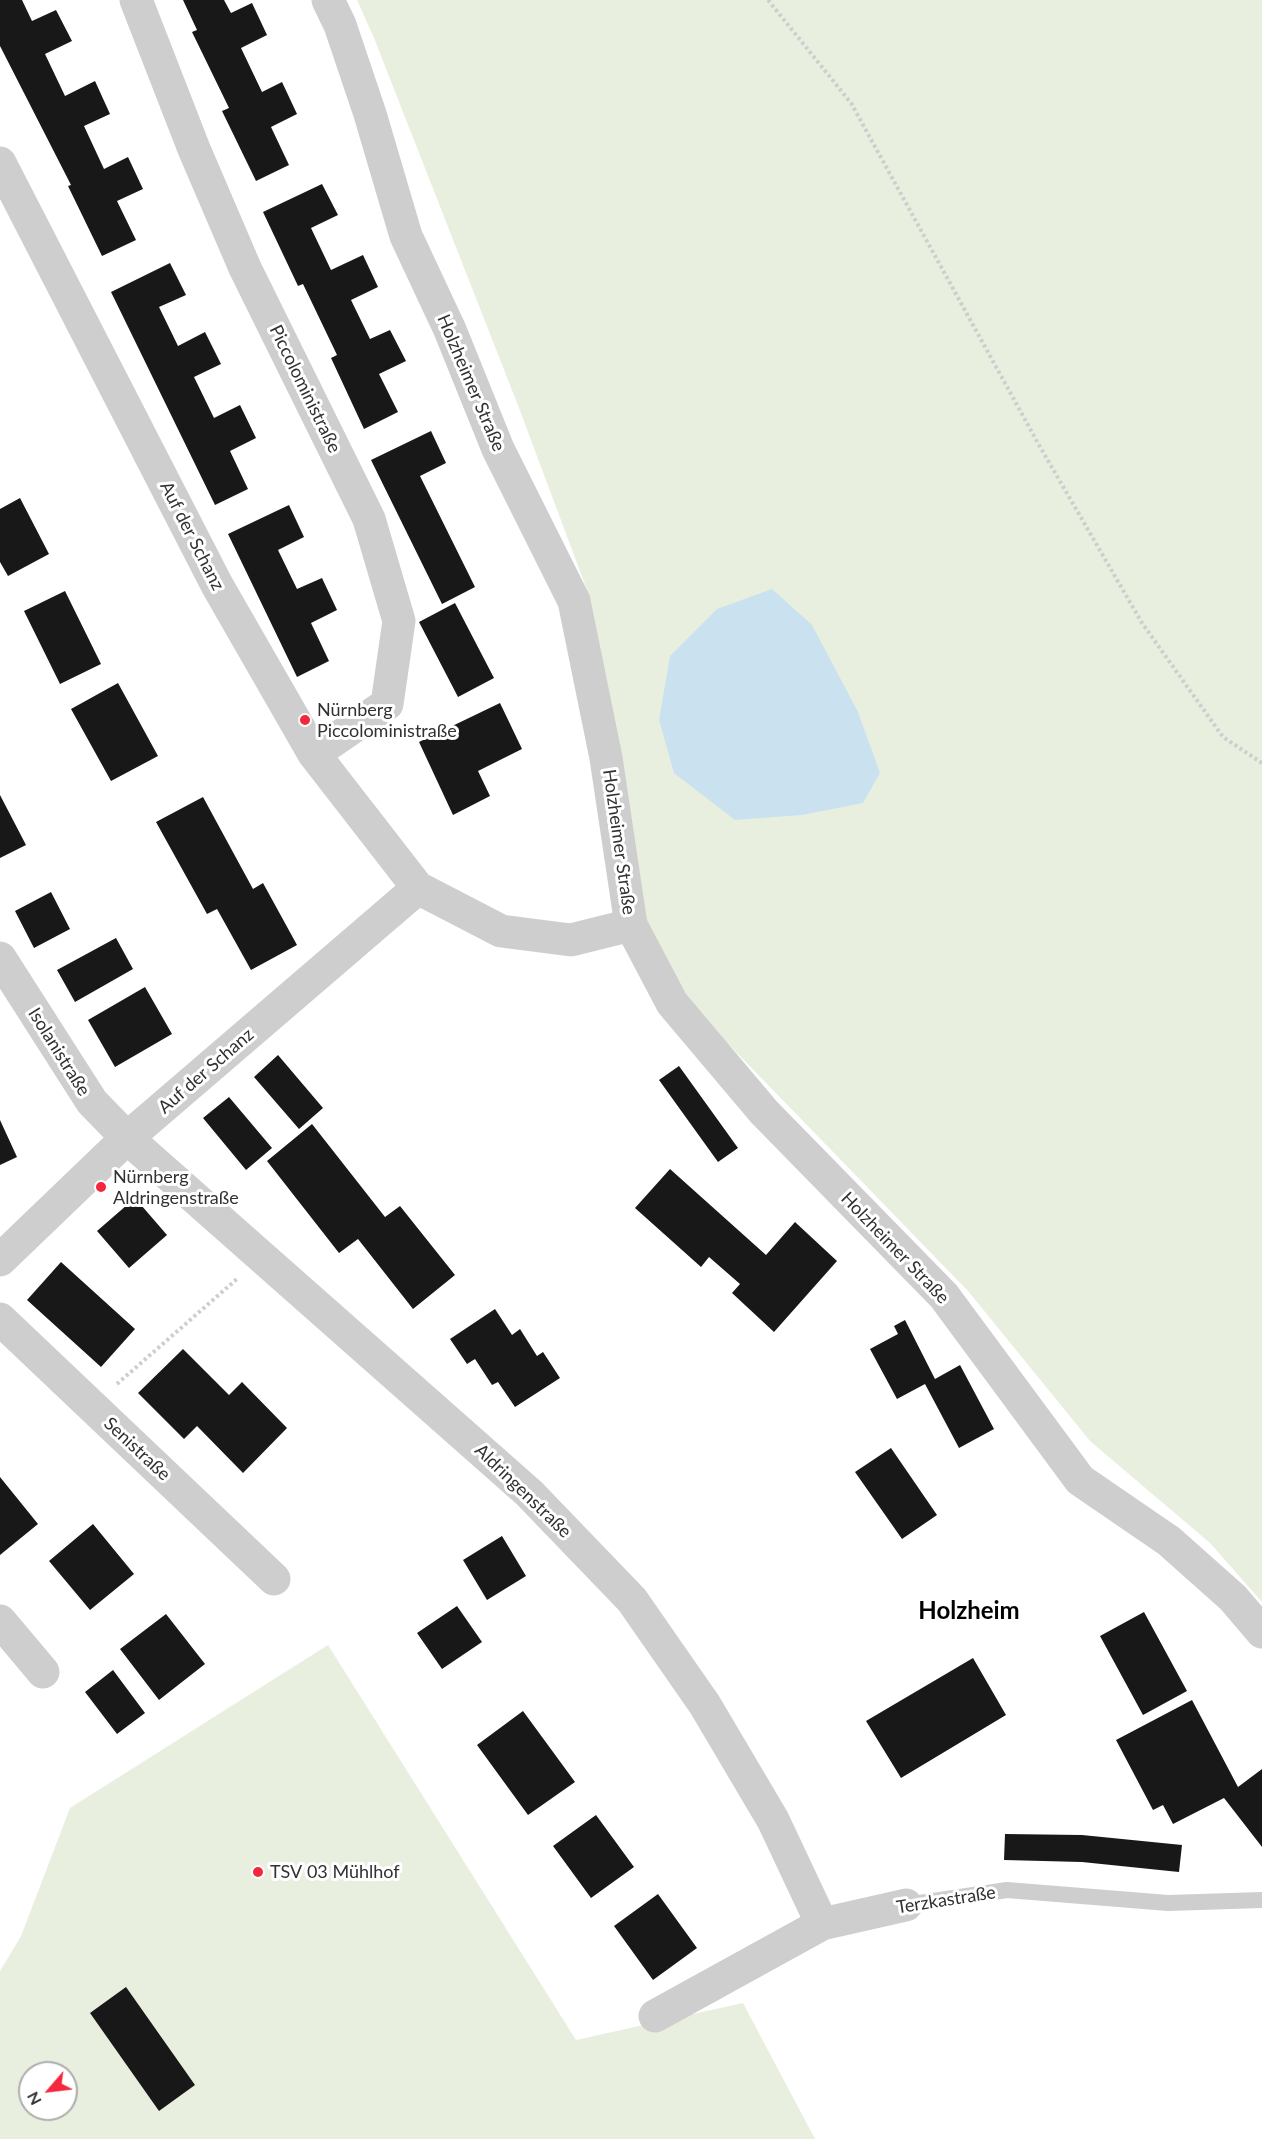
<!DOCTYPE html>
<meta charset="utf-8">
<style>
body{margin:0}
#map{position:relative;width:1262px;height:2139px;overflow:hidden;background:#fff;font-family:Lato,sans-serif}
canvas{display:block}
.north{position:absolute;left:18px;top:2061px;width:60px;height:60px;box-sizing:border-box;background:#fff;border:2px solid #adadad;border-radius:50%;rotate:242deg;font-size:16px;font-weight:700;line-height:24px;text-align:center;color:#313131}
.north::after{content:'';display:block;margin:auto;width:21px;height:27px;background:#f5273c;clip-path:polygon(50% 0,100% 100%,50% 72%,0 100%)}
</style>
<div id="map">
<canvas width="1262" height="2139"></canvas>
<div class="north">N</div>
</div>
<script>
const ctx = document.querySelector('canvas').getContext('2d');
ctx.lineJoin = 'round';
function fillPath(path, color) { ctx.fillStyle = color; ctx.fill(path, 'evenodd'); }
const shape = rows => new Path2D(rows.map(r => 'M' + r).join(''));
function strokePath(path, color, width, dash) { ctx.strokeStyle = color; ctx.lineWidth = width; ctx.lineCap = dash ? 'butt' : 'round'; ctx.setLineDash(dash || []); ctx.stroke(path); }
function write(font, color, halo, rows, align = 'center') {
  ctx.font = font + ' Lato,sans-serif'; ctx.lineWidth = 6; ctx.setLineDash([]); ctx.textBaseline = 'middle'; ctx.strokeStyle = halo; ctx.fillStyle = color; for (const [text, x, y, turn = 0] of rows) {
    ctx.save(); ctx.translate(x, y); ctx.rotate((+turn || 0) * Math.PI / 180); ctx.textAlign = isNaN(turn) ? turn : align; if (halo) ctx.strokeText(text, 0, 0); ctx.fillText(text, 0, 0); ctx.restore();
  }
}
fillPath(shape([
 [357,0,1262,0,1262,1602,1210,1543,1090,1441,968,1291,639,952,587,590,519,408,374,38],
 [328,1645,576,2040,743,2003,815,2139,0,2139,0,1971,21,1936,70,1808],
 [30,2073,66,2073,66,2109,30,2109]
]), '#e8efdf');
fillPath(shape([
 [772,589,812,625,858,712,880,773,863,803,802,815,735,820,674,773,659,720,670,656,717,609]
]), '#cae2f0');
fillPath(shape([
 [0,0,22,0,32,21,56,10,72,41,45,54,65,96,95,81,110,114,84,126,104,169,128,157,143,189,117,201,136,240,102,256,68,186,71,185,0,46],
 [183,0,224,0,231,13,252,3,267,35,241,48,262,92,282,82,297,114,271,127,289,165,256,181,222,111,229,108,192,32,197,30],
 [322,184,338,215,311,228,331,270,363,255,378,287,351,300,370,339,390,330,406,361,379,374,398,412,364,429,331,358,337,355,303,284,298,286,263,212],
 [170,263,186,295,159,307,178,346,205,332,221,364,194,377,214,418,240,405,256,438,230,451,248,489,215,505,111,292],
 [431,431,446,463,420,476,475,587,442,604,371,460],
 [20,498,49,554,8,576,0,562,0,509],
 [289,505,304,537,278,550,297,589,322,578,337,610,311,623,329,661,297,677,228,534],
 [65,591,101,664,60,684,24,611],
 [455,603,494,678,458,697,419,622],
 [118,683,158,756,111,781,71,709],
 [500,703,522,749,478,771,490,796,453,815,419,742],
 [0,795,26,845,0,858],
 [203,797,253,889,263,883,297,945,251,970,217,909,207,914,156,822],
 [51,892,70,929,34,948,15,911],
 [116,938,133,969,75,1002,57,970],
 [145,987,172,1034,115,1067,88,1020],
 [278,1055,323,1108,299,1129,254,1077],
 [679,1066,738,1148,718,1162,659,1080],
 [229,1097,272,1148,246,1170,203,1118],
 [0,1120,17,1157,0,1165],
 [312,1124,385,1217,400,1206,455,1275,413,1309,358,1239,339,1253,267,1161],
 [670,1169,766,1255,795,1222,837,1261,774,1332,732,1293,740,1284,709,1257,701,1267,635,1208],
 [135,1198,167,1235,129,1268,97,1231],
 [61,1262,135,1329,101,1367,27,1300],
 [495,1309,512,1335,520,1329,537,1356,543,1352,560,1378,515,1407,498,1382,492,1385,475,1359,467,1364,450,1339],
 [905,1320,935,1379,960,1365,994,1429,959,1448,925,1384,897,1399,870,1349,898,1334,894,1326],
 [183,1349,229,1395,242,1382,287,1428,243,1473,197,1426,184,1439,138,1393],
 [891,1448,937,1515,902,1539,855,1472],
 [0,1477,38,1524,0,1555],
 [93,1524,134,1574,90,1610,49,1561],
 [502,1536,526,1576,487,1600,463,1560],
 [457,1606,482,1642,442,1669,417,1633],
 [1144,1612,1187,1691,1143,1715,1100,1636],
 [166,1614,205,1664,159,1700,120,1649],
 [973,1658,1006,1715,901,1778,866,1721],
 [113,1670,145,1713,117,1734,85,1692],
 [1192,1700,1238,1787,1262,1769,1262,1847,1224,1798,1173,1824,1163,1805,1153,1810,1116,1740],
 [523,1711,575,1782,528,1815,477,1745],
 [596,1815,634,1867,591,1898,553,1846],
 [1005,1834,1082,1835,1182,1845,1179,1872,1082,1862,1004,1860],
 [658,1894,697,1948,653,1980,614,1926],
 [126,1987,195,2085,159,2111,90,2013]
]), '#181818');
strokePath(shape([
 [768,0,851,103,1039,445,1142,623,1223,737,1262,763],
 [117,1384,238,1278]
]), '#cecece', 4, [3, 3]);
strokePath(shape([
 [906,1905,1007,1890,1168,1903,1262,1900]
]), '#cecece', 16);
strokePath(shape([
 [136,0,194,149,245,268,369,519,399,621,387,704,314,754],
 [328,0,340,25,370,114,406,236,450,330,498,449,574,601,606,758,631,925,672,1003,764,1112,944,1296,1080,1480,1169,1541,1233,1598,1262,1632],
 [0,163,217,585,314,754,418,888,501,931,571,940,631,925],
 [0,958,92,1102,127,1138,529,1493,632,1600,705,1705,773,1820,822,1924],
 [0,1260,127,1138,418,888],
 [0,1319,274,1579],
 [0,1621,43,1672],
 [655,2016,822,1924,906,1905]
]), '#cecece', 33);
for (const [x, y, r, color] of [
 [305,720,6,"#f5273c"],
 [101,1187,6,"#f5273c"],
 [258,1872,6,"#f5273c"]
]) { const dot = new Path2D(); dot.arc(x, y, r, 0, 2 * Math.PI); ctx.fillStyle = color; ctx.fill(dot); strokePath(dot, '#fff', 2); }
write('18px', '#313131', '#fff', [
 ["Holzheimer Straße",471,383,67],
 ["Piccoloministraße",305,389,64],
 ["Auf der Schanz",192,536,63],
 ["Holzheimer Straße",619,842,82],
 ["Isolanistraße",59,1052,58],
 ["Auf der Schanz",206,1071,-41],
 ["Holzheimer Straße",895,1248,46],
 ["Senistraße",137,1449,43],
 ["Aldringenstraße",523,1491,44],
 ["Terzkastraße",946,1900,-9]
]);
write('18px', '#313131', '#fff', [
 ["Nürnberg",317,710],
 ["Piccoloministraße",317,731],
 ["Nürnberg",113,1177],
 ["Aldringenstraße",113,1198],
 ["TSV 03 Mühlhof",270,1872]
], 'left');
write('bold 24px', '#000', '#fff', [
 ["Holzheim",969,1611]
]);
</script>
